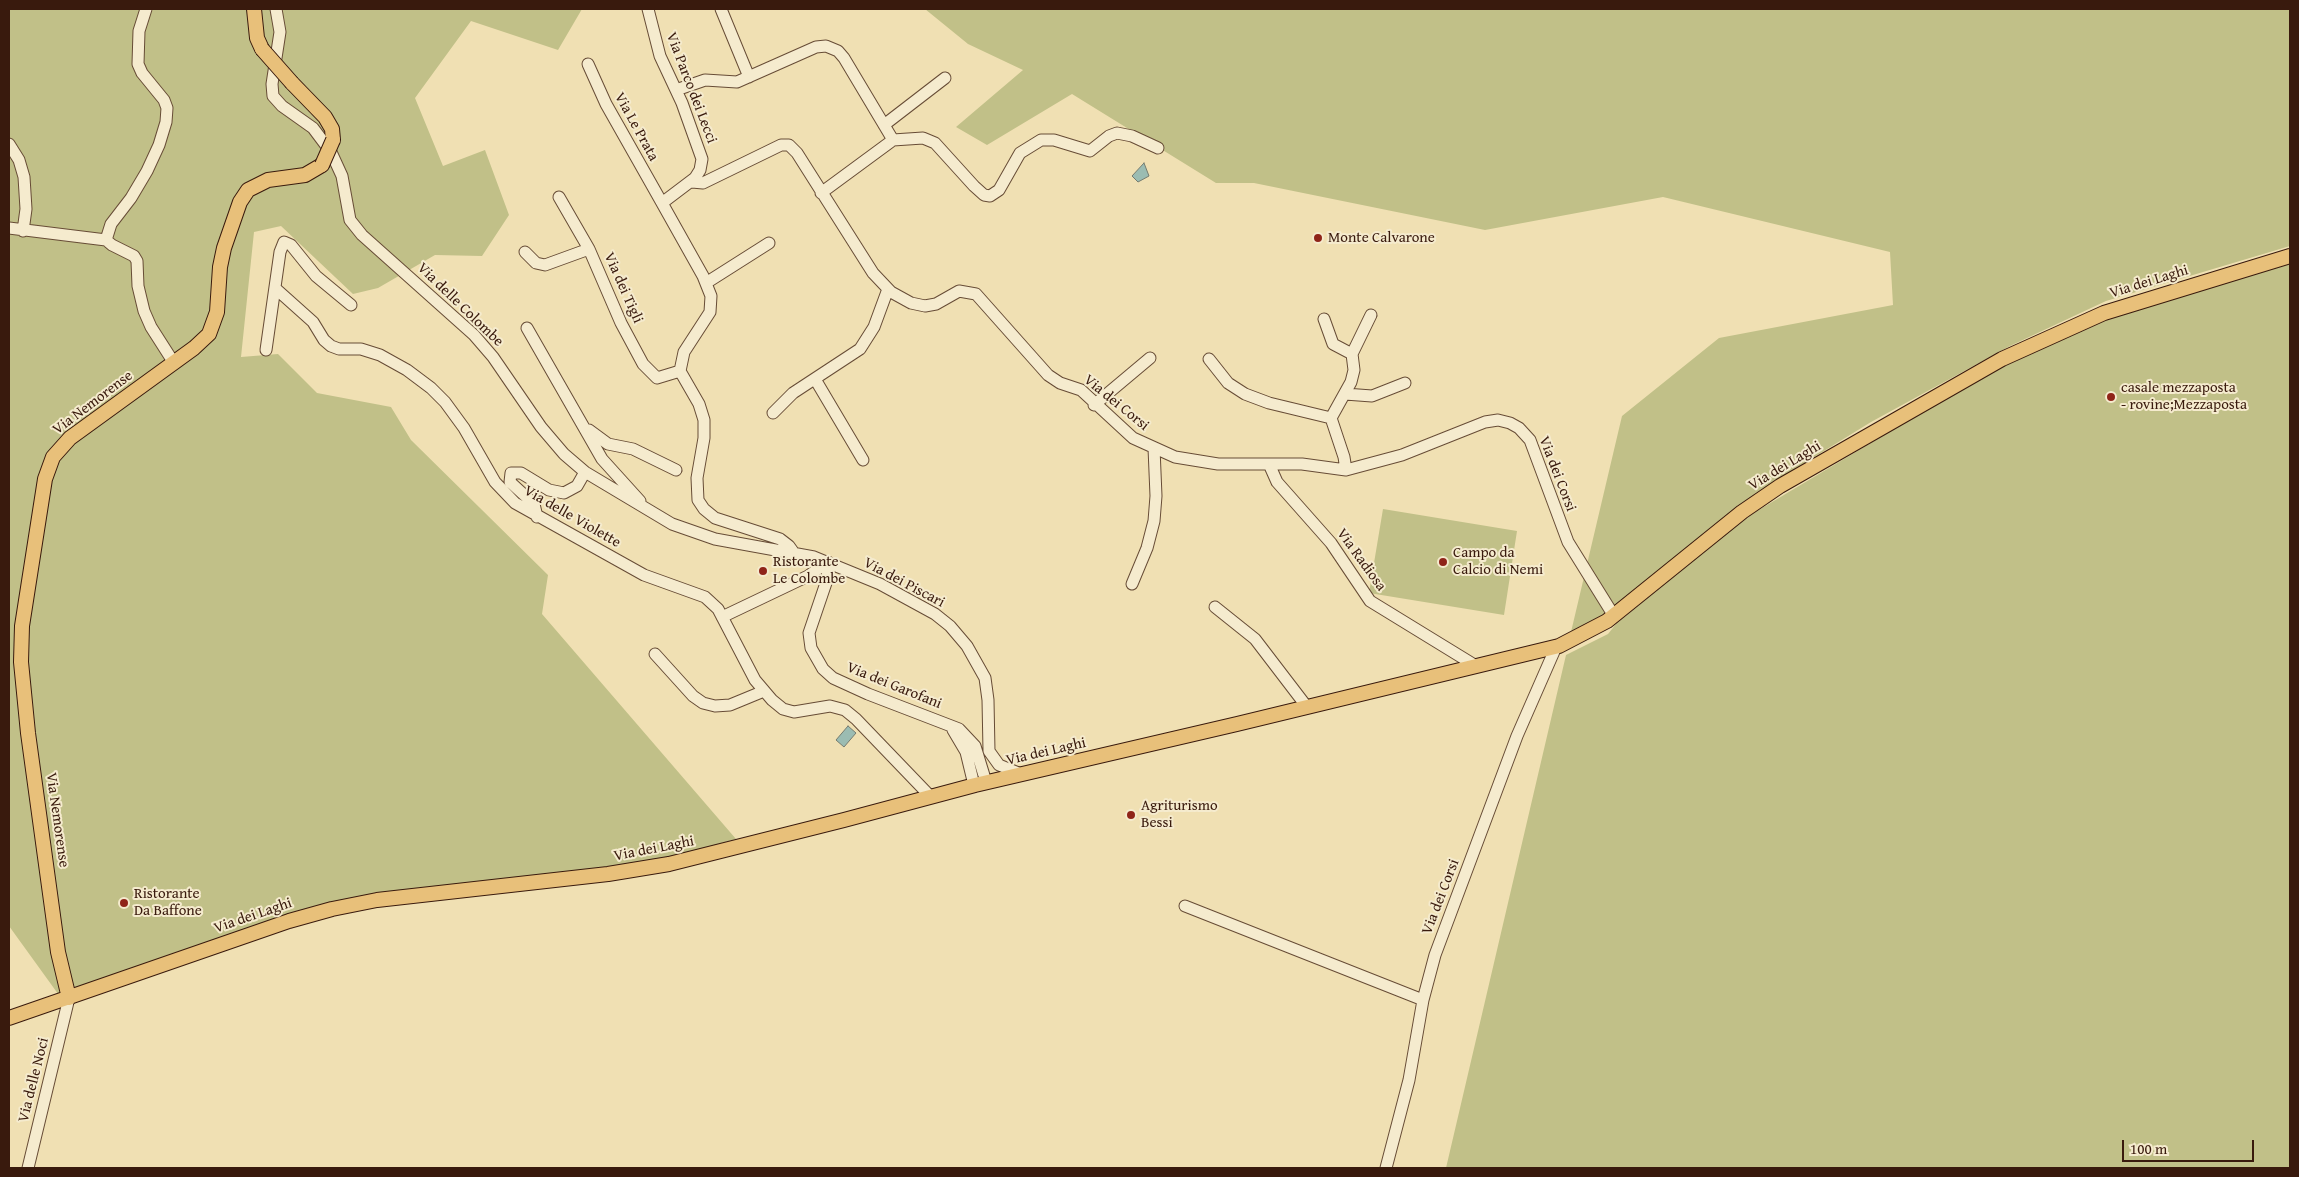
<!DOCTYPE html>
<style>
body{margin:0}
#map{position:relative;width:2299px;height:1177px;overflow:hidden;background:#f0e0b3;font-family:"Gentium Book Plus",serif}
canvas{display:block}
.frame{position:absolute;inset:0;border:10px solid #391a0d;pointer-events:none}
.scale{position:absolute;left:2122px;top:1140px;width:132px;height:22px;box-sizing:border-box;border:2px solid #391a0d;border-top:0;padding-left:6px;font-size:15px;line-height:18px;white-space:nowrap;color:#391a0d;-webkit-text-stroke:4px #f5ebce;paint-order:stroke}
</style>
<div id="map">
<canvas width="2299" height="1177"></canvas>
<div class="frame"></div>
<div class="scale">100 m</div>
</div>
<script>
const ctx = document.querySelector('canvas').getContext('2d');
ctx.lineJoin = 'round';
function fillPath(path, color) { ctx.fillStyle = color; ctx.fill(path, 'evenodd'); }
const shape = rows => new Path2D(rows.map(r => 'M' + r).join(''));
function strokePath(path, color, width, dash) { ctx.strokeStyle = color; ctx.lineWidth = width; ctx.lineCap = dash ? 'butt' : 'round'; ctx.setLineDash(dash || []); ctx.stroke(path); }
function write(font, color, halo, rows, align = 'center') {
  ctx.font = font + ' "Gentium Book Plus",serif'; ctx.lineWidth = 4; ctx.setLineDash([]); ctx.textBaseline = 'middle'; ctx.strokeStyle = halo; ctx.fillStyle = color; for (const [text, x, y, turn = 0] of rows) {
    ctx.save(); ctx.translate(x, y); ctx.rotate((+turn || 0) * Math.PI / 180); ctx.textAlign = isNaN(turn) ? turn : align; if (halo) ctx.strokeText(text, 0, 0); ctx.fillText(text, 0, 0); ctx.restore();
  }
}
fillPath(shape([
 [9,9,582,9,558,50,471,21,415,98,443,166,485,150,509,215,482,256,435,255,378,288,353,294,281,226,254,232,241,357,278,354,317,393,391,407,411,440,548,575,542,614,736,839,658,861,399,892,61,998,9,926],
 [925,9,2290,9,2290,246,2106,301,2010,346,1871,422,1759,491,1711,527,1632,597,1607,614,1571,632,1622,416,1719,338,1893,305,1890,252,1663,197,1485,230,1254,183,1216,183,1072,94,987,145,956,127,1023,70,968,44],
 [2290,261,2290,1168,1446,1168,1566,655,1608,634,1616,624,1726,533,1757,511,1988,373,2106,318],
 [1383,509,1517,531,1504,615,1369,593]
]), '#c1c088');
const water = shape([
 [1144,163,1149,176,1138,182,1132,176,1144,163],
 [848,726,856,733,844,747,836,740,848,726]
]);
fillPath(water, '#9bbcb2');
strokePath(water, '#747b70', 1);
const minor = shape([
 [146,9,139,31,138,64,142,73,164,100,167,108,166,122,159,145,147,171,131,198,111,224,106,240,112,245,134,256,137,261,138,286,144,311,151,327,174,363],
 [276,9,280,32,272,84,273,96,282,106,313,128,331,152,342,176,350,220,362,235,474,335,493,357,541,427,564,454,585,472,672,524,715,539,814,557,880,584,935,614,950,626,967,646,985,678,988,700,989,751,999,765,1021,774],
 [648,9,660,56,682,103,702,159,700,170,695,178,662,203,703,276,711,296,710,312,684,352,680,371,699,404,704,420,704,438,697,478,698,500,704,509,715,518,780,539,789,546,794,553],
 [721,9,749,77],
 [588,64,606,104,662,203],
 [676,90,705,80,737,82,816,47,826,46,838,51,844,58,893,140],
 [884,125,945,78],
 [9,144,19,160,24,177,26,209,23,231],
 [692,182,703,183,781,145,789,145,797,153,873,273,891,292,911,303,925,306,936,304,959,291,976,294,1048,375,1060,383,1081,390,1133,438,1175,457,1218,464,1302,464,1346,470,1402,455,1485,422,1498,420,1510,423,1519,428,1530,440,1568,542,1614,616],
 [821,193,893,140,923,138,935,143,974,186,984,195,990,196,999,190,1020,153,1041,140,1054,140,1090,151,1109,136,1117,133,1132,136,1158,148],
 [559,197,589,249],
 [9,228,106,240],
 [525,252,536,263,545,265,589,249,621,323,643,364,657,378,680,371],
 [706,283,769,243],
 [275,288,313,322,324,340,331,346,339,349,361,349,380,355,407,370,431,388,445,402,464,428,495,482,515,503,644,575,705,597,718,609,755,680,772,700,783,709,794,712,830,706,845,710,856,719,930,796],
 [1324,319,1333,344,1352,354],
 [527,328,602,459,640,501],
 [266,350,280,252,284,242,291,245,316,276,351,305],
 [1209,359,1228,383,1245,394,1269,403,1331,418],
 [815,379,863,460],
 [1345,394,1372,396,1405,383],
 [1094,405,1150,358],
 [773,413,793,393,860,349,874,327,888,289],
 [1331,418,1351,382,1354,370,1352,354,1371,315],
 [1331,418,1344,457,1346,470],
 [589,430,608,444,633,449,676,470],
 [1269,464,1277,482,1331,543,1370,601,1476,666],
 [537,517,534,504,510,482,511,473,521,473,549,490,564,493,577,486,585,472],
 [828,562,827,580,809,633,811,648,823,669,833,678,868,694,959,729,975,746,986,782],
 [1132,584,1147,548,1154,521,1156,496,1154,448],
 [1215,607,1255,639,1307,707],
 [722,617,808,576,828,562],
 [655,654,693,696,703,703,715,706,730,705,764,691],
 [953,730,966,752,974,785],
 [1185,906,1423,1000],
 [28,1168,69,998],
 [1386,1168,1409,1080,1423,1000,1435,955,1517,736,1556,647]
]);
const major = shape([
 [254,9,257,38,262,49],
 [292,83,325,117,332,129,333,140],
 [69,998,58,952,28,733,21,662,22,626,45,479,53,457,70,438,194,348,209,334,217,312,220,267,224,248,240,202,248,190,268,180,305,175,322,165],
 [9,1018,289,921,332,909,377,900,608,874,669,864,844,820,975,785,1237,724,1559,646,1607,621,1742,512,1780,486,2002,359,2104,313,2290,256]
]);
strokePath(minor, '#674c36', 13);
strokePath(major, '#391a0d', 16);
strokePath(minor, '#f5ebce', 11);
strokePath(major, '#e8c07a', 14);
const majorBridge = shape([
 [262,49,292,83],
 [322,165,333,140]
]);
strokePath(majorBridge, '#391a0d', 16, []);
strokePath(majorBridge, '#e8c07a', 14);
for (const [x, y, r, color] of [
 [1318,238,5,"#8f2418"],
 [2111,397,5,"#8f2418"],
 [1443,562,5,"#8f2418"],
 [763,571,5,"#8f2418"],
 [1131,815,5,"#8f2418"],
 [124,903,5,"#8f2418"]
]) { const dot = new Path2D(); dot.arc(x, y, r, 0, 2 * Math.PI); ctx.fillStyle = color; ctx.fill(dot); strokePath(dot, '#f5ebce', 2); }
write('15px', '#391a0d', '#f5ebce', [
 ["Via Parco dei Lecci",691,88,69],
 ["Via Le Prata",636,127,61],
 ["Via dei Laghi",2149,282,-17],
 ["Via dei Tigli",623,288,66],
 ["Via delle Colombe",460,305,44],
 ["Via Nemorense",93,403,-37],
 ["Via dei Corsi",1116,403,39],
 ["Via dei Laghi",1785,466,-31],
 ["Via dei Corsi",1557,474,69],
 ["Via delle Violette",572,517,30],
 ["Via Radiosa",1361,560,54],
 ["Via dei Piscari",904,583,28],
 ["Via dei Garofani",894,686,22],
 ["Via dei Laghi",1046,752,-13],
 ["Via Nemorense",57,820,82],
 ["Via dei Laghi",654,849,-11],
 ["Via dei Corsi",1441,897,-69],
 ["Via dei Laghi",253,916,-19],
 ["Via delle Noci",34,1080,-76]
]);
write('15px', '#391a0d', '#f5ebce', [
 ["Monte Calvarone",1328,238],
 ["casale mezzaposta",2121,388],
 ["- rovine;Mezzaposta",2121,405],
 ["Campo da",1453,553],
 ["Calcio di Nemi",1453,570],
 ["Ristorante",773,562],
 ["Le Colombe",773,579],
 ["Agriturismo",1141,806],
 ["Bessi",1141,823],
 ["Ristorante",134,894],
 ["Da Baffone",134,911]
], 'left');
</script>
